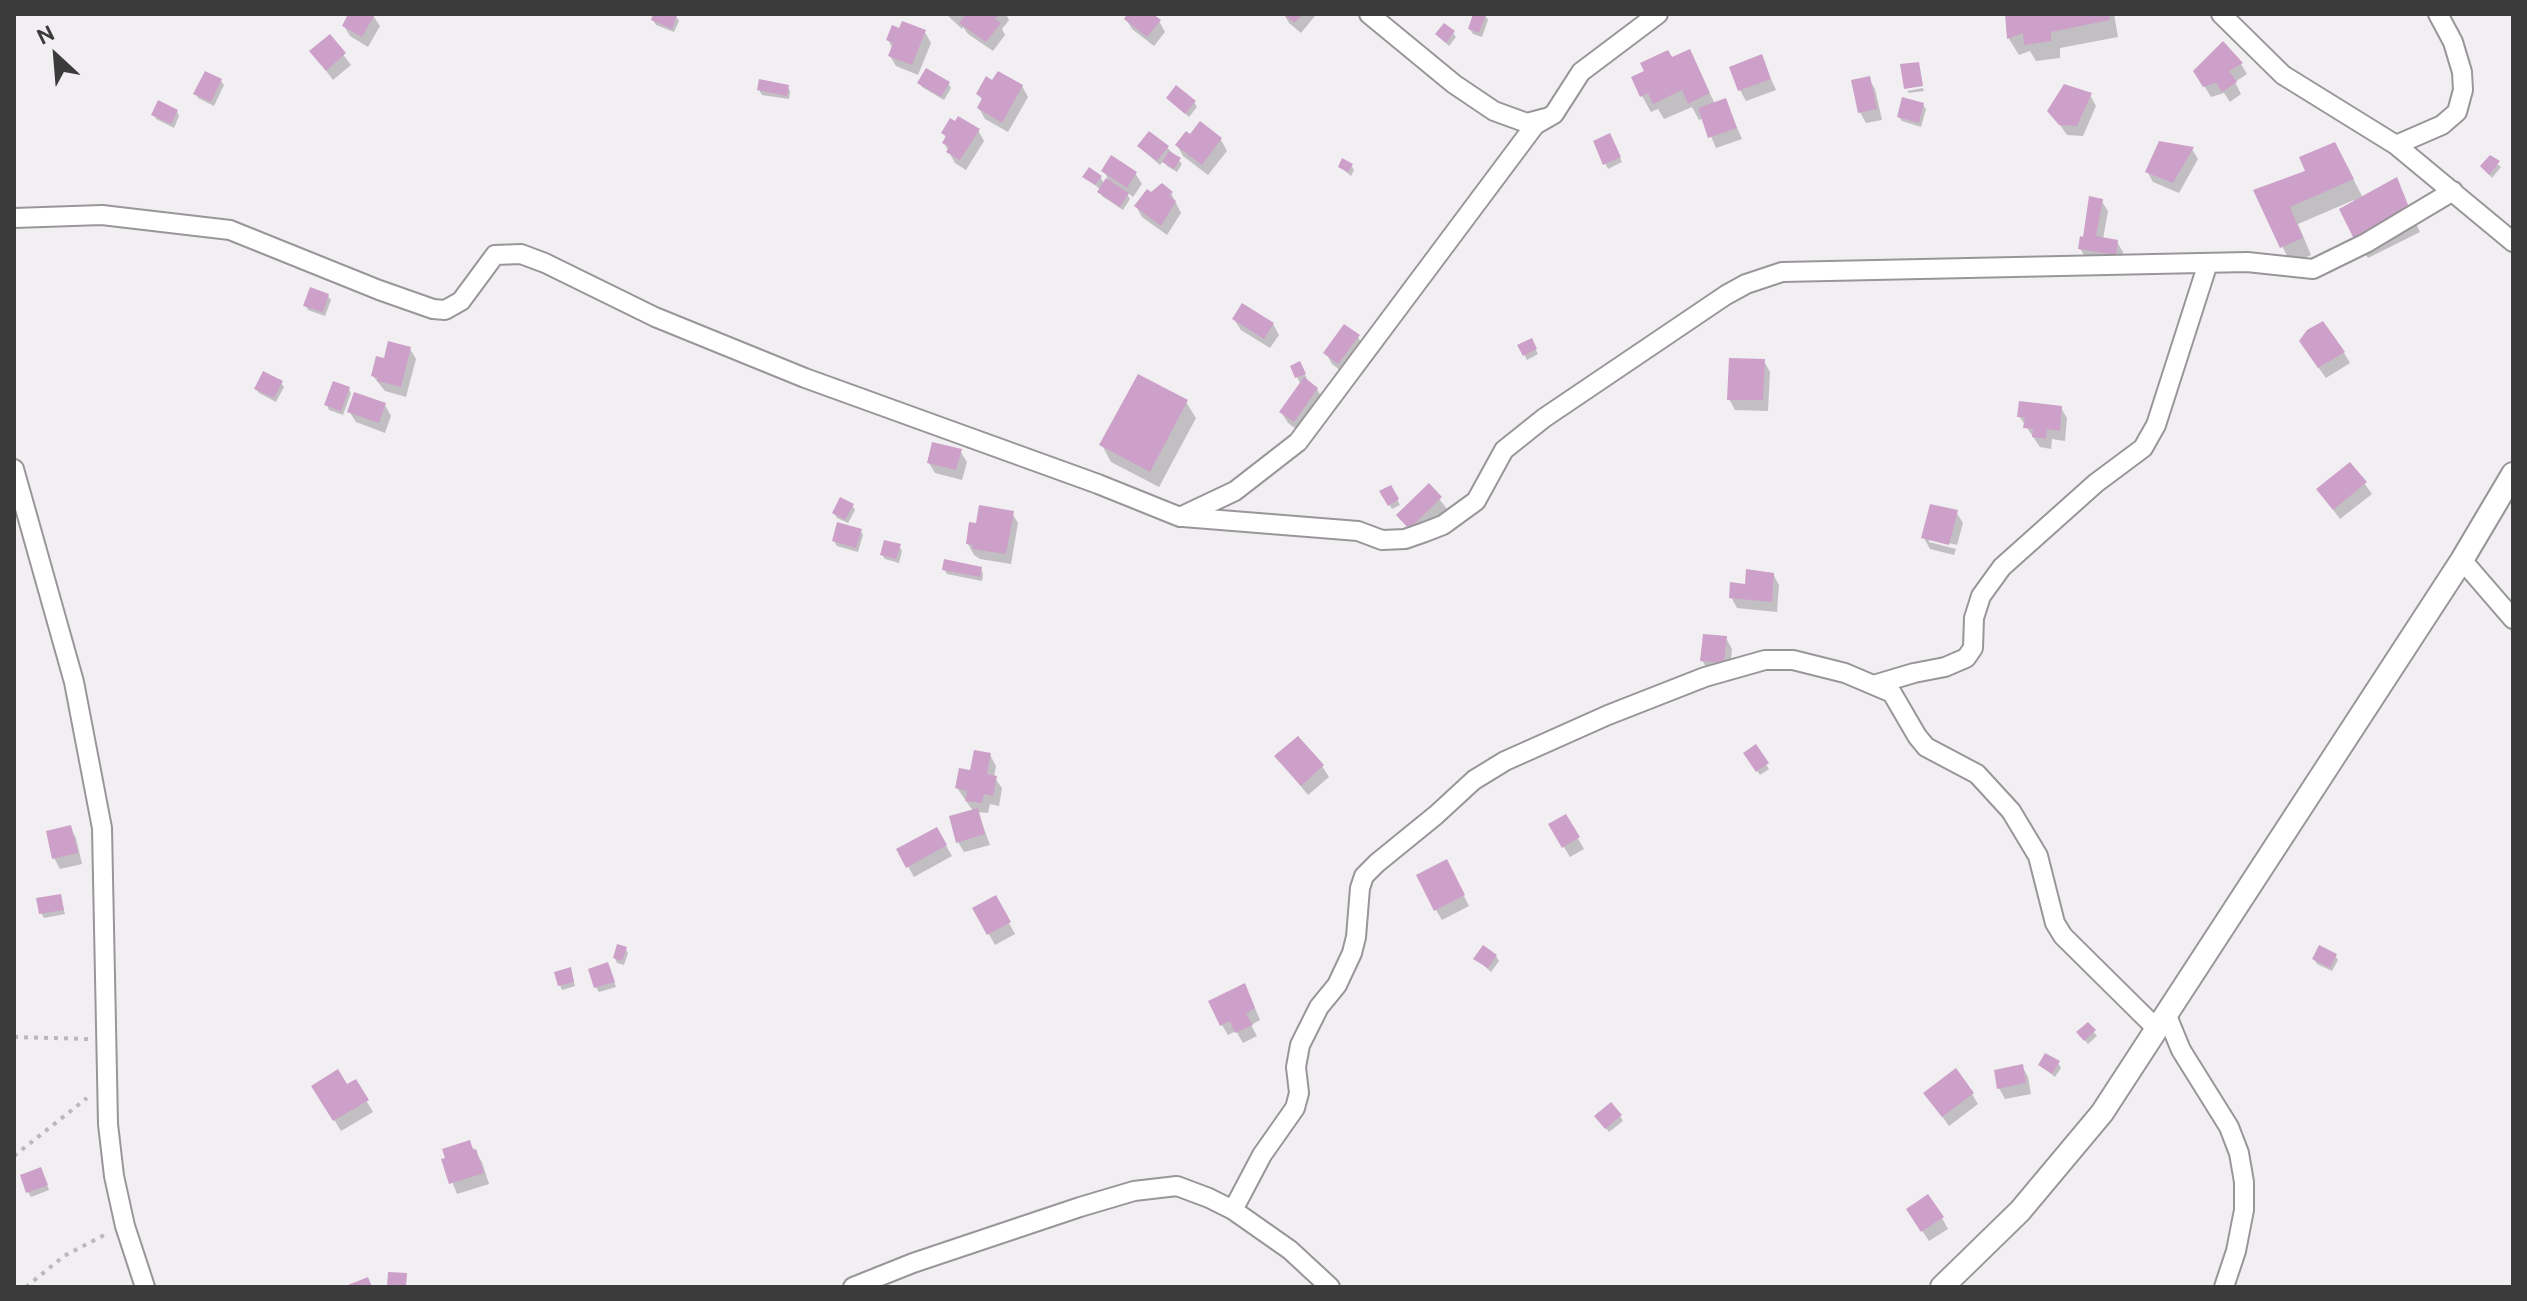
<!DOCTYPE html>
<style>
body{margin:0}
#map{position:relative;width:2527px;height:1301px;overflow:hidden;background:#f2eff2;font-family:Ubuntu,sans-serif}
canvas{display:block}
.frame{position:absolute;inset:0;border:16px solid #3c3b3c;pointer-events:none}
.north{position:absolute;left:16px;top:16px;width:80px;height:80px;-webkit-text-stroke:6px #f2eff2;paint-order:stroke;rotate:334deg;font-size:22px;font-weight:700;line-height:32px;text-align:center;color:#3c3b3c}
.north::after{content:'';display:block;margin:auto;width:28px;height:36px;background:#3c3b3c;clip-path:polygon(50% 0,100% 100%,50% 72%,0 100%)}
</style>
<div id="map">
<canvas width="2527" height="1301"></canvas>
<div class="frame"></div>
<div class="north">N</div>
</div>
<script>
const ctx = document.querySelector('canvas').getContext('2d');
ctx.lineJoin = 'round';
function fillPath(path, color) { ctx.fillStyle = color; ctx.fill(path, 'evenodd'); }
const shape = rows => new Path2D(rows.map(r => 'M' + r).join(''));
function strokePath(path, color, width, dash) { ctx.strokeStyle = color; ctx.lineWidth = width; ctx.lineCap = dash ? 'butt' : 'round'; ctx.setLineDash(dash || []); ctx.stroke(path); }
fillPath(shape([
 [351,14,372,14,380,26,368,47,350,36,344,26],
 [655,14,676,16,679,21,674,32,656,25,653,20],
 [946,14,1006,14,1009,20,1002,29,1005,35,993,51,968,34,963,27,962,29],
 [1130,14,1150,14,1159,21,1165,32,1154,46,1132,29,1126,19],
 [1284,14,1314,14,1315,16,1301,33,1289,23],
 [1475,14,1485,15,1488,20,1482,37,1473,34,1470,29],
 [2007,14,2114,14,2118,37,2060,48,2060,58,2036,61,2030,51,2019,55,2009,39],
 [925,32,931,43,918,75,896,66,890,56,893,49,888,40],
 [1453,33,1456,37,1449,46,1437,35],
 [330,37,351,65,333,80,312,52],
 [1689,51,1715,104,1725,100,1742,139,1716,148,1703,118,1699,120,1692,107,1664,119,1658,109,1651,112,1642,96],
 [1761,57,1776,90,1746,101,1740,90],
 [2241,64,2247,74,2235,82,2241,94,2230,102,2224,93,2211,97,2195,71],
 [1869,79,1875,89,1882,120,1866,123,1860,112],
 [221,81,224,85,214,106,198,98,196,94],
 [919,83,948,83,951,88,944,100,922,87],
 [1022,86,1028,97,1008,132,985,119,979,108,983,101,978,94],
 [788,87,790,91,789,99,762,95,759,90],
 [1923,88,1924,91,1909,93,1907,91],
 [2090,95,2096,106,2083,136,2067,135,2050,111],
 [1168,98,1194,102,1197,107,1189,117],
 [1923,105,1926,109,1921,127,1902,121,1899,117],
 [177,111,179,116,174,128,156,119,154,115],
 [1200,124,1221,140,1227,151,1208,175,1183,156,1177,145,1191,137],
 [978,130,984,141,966,170,955,163,944,143,947,139,943,133],
 [1612,140,1622,162,1608,169,1595,142],
 [1139,147,1167,147,1182,164,1177,172,1167,166,1164,160,1160,165],
 [2192,149,2198,159,2179,193,2153,182,2147,171],
 [2490,158,2501,167,2492,178,2482,166],
 [2344,161,2363,198,2396,180,2420,232,2368,258,2358,242,2354,200,2298,224,2311,255,2291,264,2255,191],
 [1351,165,1354,170,1351,176,1340,167],
 [1104,171,1135,173,1142,184,1133,197,1126,192,1130,199,1123,210,1102,196,1101,190,1085,177,1100,177,1105,184,1108,179],
 [1171,193,1181,213,1167,235,1142,217,1136,206],
 [2101,200,2108,211,2103,239,2117,242,2123,252,2121,265,2086,259,2080,248],
 [328,296,331,300,325,316,308,310,306,306],
 [1234,319,1273,324,1279,335,1270,348,1241,330],
 [1358,337,1364,348,1345,374,1332,364,1326,353],
 [1531,341,1538,354,1527,360,1520,346],
 [410,349,416,359,406,397,385,391,373,376,385,360],
 [2308,353,2344,353,2350,363,2326,378],
 [1764,361,1770,372,1768,411,1735,410,1729,399],
 [1292,367,1302,368,1307,379,1304,380,1317,389,1323,400,1300,432,1288,423,1281,412,1301,385],
 [281,383,284,387,276,402,259,393,256,389],
 [349,389,351,393,343,415,329,410,327,405],
 [1186,402,1196,418,1159,487,1111,462,1102,445],
 [385,405,391,416,385,433,356,422,349,411],
 [2061,408,2067,418,2065,441,2052,439,2051,449,2040,447,2019,416],
 [960,451,967,462,962,480,935,473,929,463],
 [2350,464,2372,494,2340,519,2318,490],
 [1429,486,1447,509,1416,538,1398,515],
 [1391,487,1400,505,1392,509,1382,492],
 [852,505,855,510,848,523,837,518,834,513],
 [1956,512,1963,523,1957,545,1929,538,1929,542,1956,549,1954,555,1930,549,1924,538],
 [1012,513,1018,523,1011,564,980,559,974,555,968,544,978,525],
 [860,530,863,535,858,552,837,546,834,541],
 [899,546,902,551,899,563,885,559,882,555],
 [944,569,981,569,983,574,982,581,947,574],
 [1773,574,1779,585,1777,612,1737,608,1731,597,1746,586],
 [1726,638,1732,649,1730,673,1708,671,1702,660],
 [1755,747,1769,769,1760,775,1745,753],
 [990,755,996,766,994,777,1002,788,999,806,990,804,988,813,978,812,990,845,964,852,958,842,973,811,957,788],
 [1277,757,1322,766,1329,777,1308,795],
 [1565,816,1584,849,1570,857,1551,825],
 [70,827,76,838,82,864,60,869,54,858],
 [937,830,952,856,914,877,899,850],
 [1452,872,1469,906,1442,920,1436,910],
 [60,896,65,914,44,918,41,913],
 [995,898,1015,934,995,945,975,909],
 [625,948,628,953,624,965,617,963,615,958],
 [2335,955,2338,960,2332,971,2317,964,2314,959],
 [1496,956,1499,961,1491,972,1476,959],
 [610,969,616,987,599,992,596,987],
 [572,974,575,986,562,990,560,985],
 [1250,996,1260,1020,1251,1025,1257,1036,1243,1043,1236,1031,1228,1035,1222,1025],
 [2088,1025,2097,1036,2088,1044,2082,1037],
 [2058,1063,2061,1068,2055,1077,2040,1065],
 [2022,1066,2028,1077,2031,1094,2005,1099,1999,1088],
 [355,1082,373,1112,341,1131,314,1087,347,1087],
 [1926,1094,1972,1094,1978,1104,1949,1126],
 [1620,1116,1623,1121,1609,1132,1600,1121],
 [469,1142,482,1162,489,1184,457,1194,444,1161],
 [43,1174,49,1190,31,1197,28,1192],
 [1942,1218,1948,1229,1929,1241,1915,1220]
]), '#0003');
fillPath(shape([
 [348,14,375,14,362,37,342,26],
 [653,14,675,14,677,15,672,29,651,20],
 [966,14,999,14,995,19,1001,23,986,42,959,23],
 [1127,14,1153,14,1161,20,1147,37,1124,19],
 [1283,14,1303,14,1294,23],
 [1473,14,1486,14,1479,33,1468,29],
 [2005,14,2109,14,2110,20,2051,32,2051,41,2024,45,2023,33,2007,39],
 [902,21,926,30,912,65,888,56,893,43,886,40,892,25,899,28],
 [1444,23,1455,31,1446,43,1435,34],
 [330,34,346,53,326,71,309,51],
 [2223,41,2243,63,2229,71,2237,82,2222,92,2216,83,2203,87,2193,71],
 [1690,49,1710,93,1688,104,1682,90,1653,104,1648,93,1640,97,1631,77,1644,71,1640,63,1668,50,1672,57],
 [1762,54,1771,79,1738,91,1729,67],
 [1919,62,1923,86,1904,89,1900,64],
 [926,68,950,82,941,97,917,83],
 [205,71,222,79,211,102,193,94],
 [998,71,1023,85,1002,123,977,108,982,98,976,94,986,76,992,80],
 [1870,76,1877,109,1858,113,1851,80],
 [759,79,789,85,787,96,757,90],
 [2064,84,2092,93,2077,126,2059,125,2047,111],
 [1176,85,1196,101,1185,114,1166,98],
 [1902,97,1924,103,1919,123,1897,117],
 [1726,98,1737,128,1708,138,1698,108],
 [158,100,178,110,171,124,151,115],
 [958,116,980,129,960,160,946,152,949,147,942,143,946,136,941,133,950,118,955,121],
 [1200,121,1222,138,1202,165,1175,145,1186,131,1190,134],
 [1149,131,1169,146,1157,161,1137,146],
 [1610,133,1621,157,1603,165,1593,141],
 [2159,141,2194,147,2173,183,2145,172],
 [2335,142,2354,179,2290,207,2303,238,2280,248,2253,190,2305,171,2299,157],
 [1169,151,1181,158,1174,169,1162,162],
 [1111,155,1137,172,1127,188,1101,171],
 [2490,155,2500,161,2489,175,2480,166],
 [1342,158,1353,164,1348,172,1338,167],
 [1089,167,1102,176,1095,185,1082,177],
 [2397,177,2412,215,2356,243,2339,209],
 [1106,178,1129,193,1120,207,1097,192],
 [1162,183,1173,192,1169,196,1176,201,1161,226,1134,206,1147,189,1151,192],
 [2089,196,2103,199,2096,236,2118,240,2116,255,2078,249,2080,236,2083,237],
 [310,287,329,294,323,312,303,306],
 [1242,303,1274,323,1264,339,1232,319],
 [2323,321,2345,352,2318,368,2299,341,2307,330],
 [1344,324,1360,335,1338,364,1323,353],
 [1532,338,1537,349,1523,356,1517,345],
 [388,341,411,347,401,387,377,381,378,378,371,376,376,356,384,358],
 [1729,358,1765,359,1763,400,1727,400],
 [1300,361,1306,374,1295,378,1290,366],
 [263,371,283,381,274,398,254,389],
 [1138,374,1188,400,1150,472,1099,445],
 [1304,377,1318,388,1294,422,1279,412],
 [333,381,350,387,341,411,324,405],
 [354,392,386,403,379,423,347,412],
 [2019,401,2062,406,2060,431,2047,429,2046,439,2032,437,2033,429,2023,428,2025,417,2017,417],
 [932,442,962,449,956,470,927,463],
 [2350,462,2367,482,2333,510,2316,489],
 [1429,483,1442,497,1409,529,1396,515],
 [1391,485,1399,499,1388,506,1379,491],
 [840,497,854,504,845,520,832,513],
 [1930,504,1958,510,1949,545,1921,538],
 [979,505,1014,511,1006,554,972,549,973,545,966,544,969,522,976,523],
 [837,522,862,529,856,548,832,541],
 [884,540,901,544,896,559,880,555],
 [944,559,982,567,980,577,942,570],
 [1746,569,1774,573,1772,602,1729,598,1730,582,1745,584],
 [1703,634,1727,636,1724,663,1700,661],
 [1298,736,1324,765,1301,786,1274,756],
 [1756,744,1769,763,1756,772,1743,753],
 [974,750,991,753,987,774,997,776,993,796,984,794,982,803,965,801,967,791,955,788,959,768,970,770],
 [978,808,985,834,956,843,949,816],
 [1566,814,1580,837,1562,848,1548,824],
 [71,825,78,853,52,859,46,831],
 [937,827,947,845,906,868,896,849],
 [1447,859,1465,895,1434,911,1416,875],
 [61,894,64,910,39,914,36,898],
 [996,895,1011,922,987,935,972,908],
 [617,944,627,947,622,961,613,958],
 [1483,945,1497,955,1488,968,1473,959],
 [2319,945,2337,954,2330,968,2312,959],
 [608,962,615,982,594,988,588,969],
 [571,967,574,982,558,986,554,972],
 [1245,983,1255,1008,1246,1014,1253,1025,1235,1033,1230,1021,1220,1026,1208,1001],
 [2088,1022,2096,1030,2084,1041,2076,1032],
 [2045,1053,2060,1061,2052,1074,2038,1065],
 [2023,1064,2026,1083,1997,1089,1994,1070],
 [1956,1068,1974,1093,1942,1117,1923,1093],
 [338,1069,347,1084,356,1079,369,1100,333,1121,311,1086],
 [1611,1102,1622,1115,1605,1129,1594,1116],
 [470,1140,473,1150,476,1149,484,1173,449,1184,441,1159,445,1158,442,1149],
 [41,1167,48,1185,26,1193,20,1175],
 [1928,1194,1944,1217,1921,1232,1906,1209],
 [388,1272,407,1273,406,1287,387,1287],
 [368,1277,372,1287,343,1287]
]), '#cda0c9');
const minor = shape([
 [1369,14,1454,84,1494,111,1527,123,1546,118],
 [2221,14,2283,75,2396,145,2513,242],
 [2396,145,2442,125,2457,112,2463,90,2462,72,2453,42,2438,14],
 [14,218,102,215,230,230,379,290,433,309,445,310,461,301,495,255,521,254,545,263,655,317,805,378,1098,484,1180,517,1235,491,1298,442,1535,125,1554,114,1581,72,1658,14],
 [14,469,74,682,102,828,108,1124,114,1176,125,1226,145,1287],
 [1183,517,1358,531,1382,540,1405,539,1425,532,1443,525,1476,501,1504,450,1544,418,1726,295,1746,284,1782,272,2247,262,2313,269,2366,243,2453,191],
 [2462,560,2513,619],
 [1877,684,1914,673,1945,667,1966,658,1973,648,1974,618,1981,596,2002,567,2096,483,2143,448,2156,425,2208,263],
 [2167,1016,2181,1050,2229,1127,2239,1153,2244,1182,2244,1210,2236,1251,2224,1287],
 [1233,1210,1262,1155,1295,1108,1299,1093,1296,1067,1300,1045,1319,1007,1337,985,1352,953,1356,937,1360,888,1364,876,1377,863,1436,815,1474,780,1505,761,1608,715,1705,677,1765,660,1793,660,1845,673,1892,693,1917,736,1926,747,1977,774,2011,811,2038,856,2055,923,2063,936,2158,1030],
 [853,1287,913,1263,1080,1207,1134,1191,1177,1186,1209,1198,1233,1210,1290,1250,1330,1287]
]);
const tertiary = shape([
 [1942,1287,2020,1211,2102,1113,2462,560,2513,474]
]);
strokePath(minor, '#999699', 22);
strokePath(tertiary, '#999699', 26);
strokePath(shape([
 [14,1037,88,1039],
 [14,1156,87,1098],
 [26,1287,64,1256,108,1233]
]), '#bab8ba', 4, [4, 6]);
strokePath(minor, '#fff', 18);
strokePath(tertiary, '#fff', 22);
</script>
